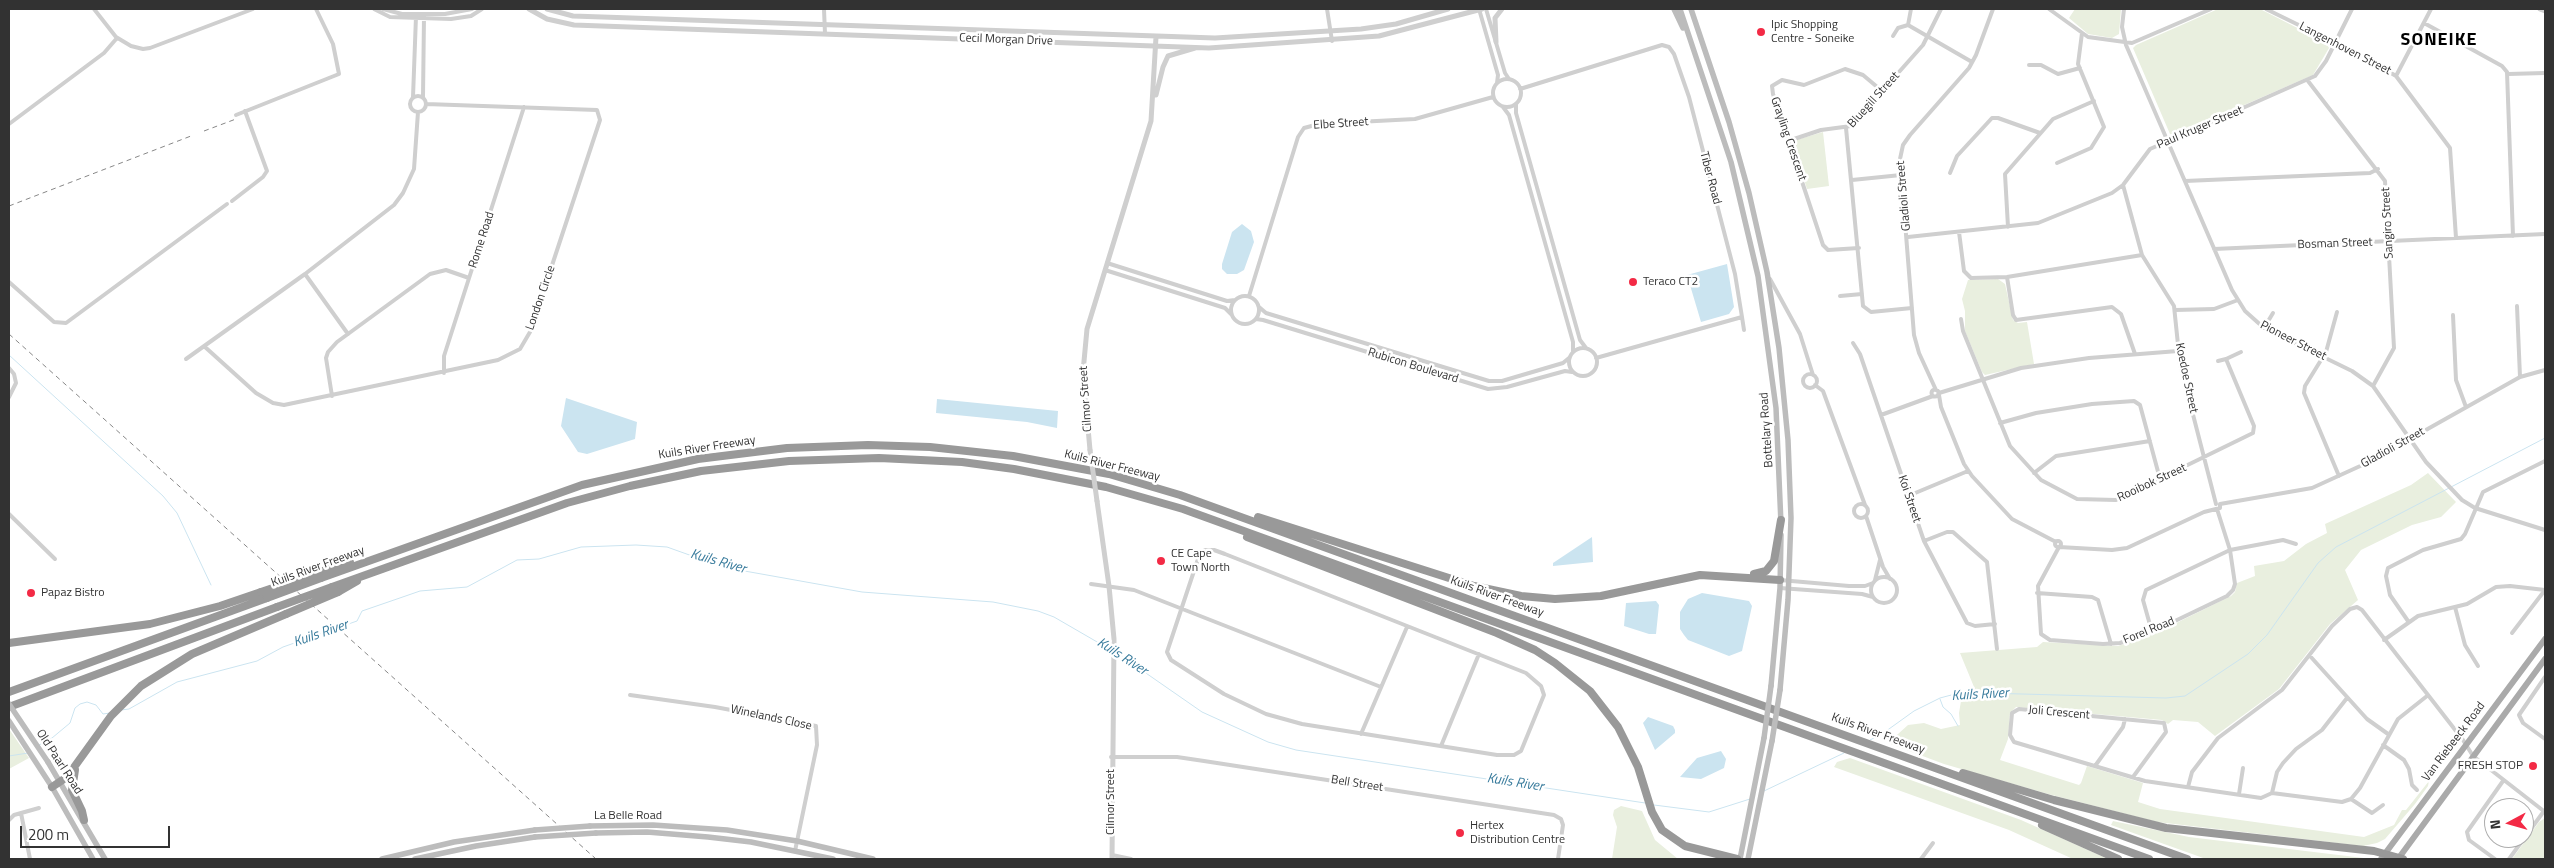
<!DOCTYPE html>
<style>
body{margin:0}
#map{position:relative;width:2554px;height:868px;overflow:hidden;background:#fff;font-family:"Titillium Web",sans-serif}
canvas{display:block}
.frame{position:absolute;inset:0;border:10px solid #323232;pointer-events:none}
.north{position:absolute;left:2484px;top:798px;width:50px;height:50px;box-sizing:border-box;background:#fff;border:1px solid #adadad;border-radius:50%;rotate:264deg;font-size:14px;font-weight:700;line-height:20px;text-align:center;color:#323232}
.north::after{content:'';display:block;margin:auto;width:18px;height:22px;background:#f32a45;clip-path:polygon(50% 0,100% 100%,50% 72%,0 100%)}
.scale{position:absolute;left:20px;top:826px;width:150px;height:22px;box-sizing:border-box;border:2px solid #323232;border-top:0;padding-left:6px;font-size:15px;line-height:18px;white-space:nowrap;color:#323232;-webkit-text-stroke:4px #fff;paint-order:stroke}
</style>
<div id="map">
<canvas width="2554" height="868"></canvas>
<div class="frame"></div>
<div class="north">N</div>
<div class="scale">200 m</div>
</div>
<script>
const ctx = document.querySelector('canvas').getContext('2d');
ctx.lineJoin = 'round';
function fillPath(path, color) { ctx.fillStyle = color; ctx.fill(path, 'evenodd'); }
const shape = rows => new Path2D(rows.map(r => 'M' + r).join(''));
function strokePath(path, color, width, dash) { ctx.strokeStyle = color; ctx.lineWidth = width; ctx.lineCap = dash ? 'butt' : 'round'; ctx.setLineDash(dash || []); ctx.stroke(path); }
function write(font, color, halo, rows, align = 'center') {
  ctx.font = font + ' "Titillium Web",sans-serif'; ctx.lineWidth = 5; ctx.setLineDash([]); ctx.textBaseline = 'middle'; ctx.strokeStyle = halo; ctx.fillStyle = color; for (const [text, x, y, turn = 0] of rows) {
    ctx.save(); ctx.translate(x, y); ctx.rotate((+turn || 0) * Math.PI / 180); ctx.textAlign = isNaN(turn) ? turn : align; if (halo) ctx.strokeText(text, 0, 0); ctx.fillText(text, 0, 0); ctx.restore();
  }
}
fillPath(shape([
 [2075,9,2121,9,2119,34,2112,38,2088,34,2069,18],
 [2218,9,2260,9,2327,43,2329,48,2313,75,2173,136,2170,134,2133,48,2136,45],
 [1823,132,1829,186,1807,189,1793,145,1796,140],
 [1998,279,2005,284,2013,320,2018,323,2027,322,2034,364,1985,375,1982,372,1965,331,1965,311,1962,299,1968,280],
 [2428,473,2456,502,2441,517,2412,525,2361,550,2345,570,2358,600,2330,624,2279,689,2215,736,2198,722,2173,720,2168,724,2162,720,2016,707,2010,713,2008,739,2000,760,2079,785,2081,783,2087,766,2143,783,2138,802,2160,809,2364,837,2394,825,2402,810,2406,810,2429,781,2428,786,2415,804,2385,839,2377,843,2363,846,2157,822,2048,794,1944,764,1888,743,1908,725,1924,723,1941,729,1960,725,1959,713,1961,701,1965,698,1979,699,1960,653,2037,647,2043,642,2118,646,2154,634,2231,596,2235,592,2237,583,2255,576,2254,566,2284,561,2306,544,2327,533,2325,524,2411,485],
 [9,729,29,758,9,769,9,728],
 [1850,758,2021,820,2108,859,2073,859,2009,830,1834,767,1837,762],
 [1621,806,1642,811,1655,840,1678,859,1612,859,1617,827,1613,815,1614,810],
 [2545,818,2545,859,2512,859,2539,822],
 [2113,821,2189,837,2372,859,2206,859,2111,825]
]), '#e9efdf');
fillPath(shape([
 [1242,224,1251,231,1254,242,1244,270,1237,274,1227,274,1222,269,1222,264,1232,232],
 [1727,264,1734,307,1729,314,1701,322,1687,275],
 [566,398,637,422,635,439,587,454,578,452,561,426],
 [937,399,1058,411,1057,428,1027,422,936,413],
 [1592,537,1593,562,1553,566,1553,563],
 [1702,593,1749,601,1752,606,1742,651,1729,656,1688,640,1684,635,1680,629,1680,612,1688,599],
 [1656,601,1659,605,1656,634,1649,634,1624,626,1626,603],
 [1648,717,1673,726,1675,730,1675,733,1655,750,1643,723],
 [1721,751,1726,759,1724,768,1701,779,1680,777,1697,758]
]), '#cbe4f0');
strokePath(shape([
 [9,355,163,496,177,513,211,585],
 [1117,653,1202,712,1268,742,1296,750,1645,803],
 [1940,699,1943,707,1951,714,1958,726],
 [121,710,129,709,177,682,257,661,283,647,357,621,362,611,394,600,420,591,467,587,517,560,539,559,581,547,636,545,667,547,709,562,739,570,862,592,993,602,1038,611,1054,617,1111,650],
 [1870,740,1882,734,1914,711,1940,698,1955,694,1986,693,2166,698,2185,696,2248,654,2267,635,2318,563,2336,547,2545,438],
 [39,745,52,738,70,723,75,708,80,704,87,702,96,705,103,714,110,713],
 [9,756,28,753],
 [1764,791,1844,753],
 [1654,805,1709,812,1750,799]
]), '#cbe4f0', 1);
strokePath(shape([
 [94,9,116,37,131,46,143,49,150,48,253,9],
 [374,9,390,17,451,19,471,16,482,9],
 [383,9,402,14,445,14,472,9],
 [824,9,825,34],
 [1327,9,1332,41],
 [1479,9,1498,75,1497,83],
 [1486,9,1505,73,1509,79],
 [1911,9,1908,25,1972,62],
 [2049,9,2088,37,2132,43,2211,9],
 [2124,9,2122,27,2126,45,2232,290,2245,311,2264,328,2352,371,2373,386,2426,462,2462,500,2475,508,2545,530],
 [2266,9,2364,57,2396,76,2450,148,2456,238],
 [2424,23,2502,66,2507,72,2513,236],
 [1893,36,1898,28,1908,25],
 [2029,65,2041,65,2058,74,2080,68],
 [2508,74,2545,73],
 [2396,76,2431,9],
 '1493 93a14 14 0 1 1 28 0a14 14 0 1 1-28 0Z',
 [2308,81,2385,181,2394,348,2373,386],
 [1520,89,1662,45,1669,47,1674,54,1689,97,1735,274,1742,317,1596,358],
 '410 104a8 8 0 1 1 16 0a8 8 0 1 1-16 0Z',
 [413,97,416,16],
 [423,97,424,16],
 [1516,104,1516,113,1580,340,1586,348],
 [1503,107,1509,115,1573,342,1573,351],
 [236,115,339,74,333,44,316,9],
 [9,124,104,53,117,38],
 [1846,128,1863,306,1871,312,1912,308],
 [1788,141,1821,130,1851,126,1923,45,1941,9],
 [2057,163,2091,148,2104,127,2078,64,2082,33],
 [1950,173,1957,156,1992,118,1998,118,2040,133],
 [1852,180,1901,175],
 [2185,181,2370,173,2378,169],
 [2123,185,2142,255,2174,306,2180,364,2216,504],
 [232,201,263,177,267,171,245,111],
 [2008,227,2005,174,2053,119,2094,101],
 [1959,232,1964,271,1971,278,2007,277,2142,255],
 [1908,237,2038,223,2112,193,2123,185,2150,149,2315,76,2326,61,2352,9],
 [1859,248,1828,250,1823,245,1773,94,1772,86,1782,80,1804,85,1845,69,1863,75,1882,91],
 [2214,249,2545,234],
 [1107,263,1227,301,1235,300],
 [1105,270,1225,308,1231,314],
 [305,274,348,334],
 [2007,277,2013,315,2016,320,2112,307,2121,314,2135,354],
 [1770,279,1800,334,1813,375],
 [9,282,54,322,66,323,227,204],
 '1231 310a14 14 0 1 1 28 0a14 14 0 1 1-28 0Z',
 [1249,296,1298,137,1304,128,1319,124,1415,119,1493,97],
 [1840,296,1862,294],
 [2517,306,2520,377],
 [1259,307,1266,313,1489,381,1502,381,1563,363,1569,358],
 [2175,310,2214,309,2238,300],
 [2337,312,2326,352,2305,386,2304,393,2339,476],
 [2453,315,2456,380,2466,407],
 [1742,317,1744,330],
 [1256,319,1263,320,1488,389,1507,387,1565,371,1572,372],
 [1961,319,1963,331,2010,446,2041,480,2077,499,2116,500,2253,433,2254,426,2226,359,2218,361],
 [2264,328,2273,313],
 [1853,343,1860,354,1924,541,1967,623,1975,626,1995,624],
 [205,347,256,393,273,403,284,405,498,360,520,349,530,332,600,120,597,110,426,104],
 '1569 362a14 14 0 1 1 28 0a14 14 0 1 1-28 0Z',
 [186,359,305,274,394,205,403,193,414,169,418,112],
 [2226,359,2241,352],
 [9,368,14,374,16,383,9,397],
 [444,373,444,356,524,107],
 '1803 381a7 7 0 1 1 14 0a7 7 0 1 1-14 0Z',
 [1815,385,1823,391,1865,505],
 '1931.5 393a3.5 3.5 0 1 1 7 0a3.5 3.5 0 1 1-7 0Z',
 [1936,390,1919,353,1914,335,1900,159,1903,145,1910,135,1969,68,1976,55,1993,9],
 [1939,393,2021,368,2089,358,2178,351],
 [1939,395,1941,407,1964,464,1972,476,2012,519,2056,542],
 [332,396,326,358,328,352,337,342,430,274,446,270,469,278],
 [1881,415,1933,396],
 [2000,423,2036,413,2092,404,2134,401,2140,405,2160,479],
 [2034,473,2056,456,2150,441],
 [1908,496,1968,471],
 [2220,504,2312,488,2369,462,2520,377,2545,370],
 '1854 511a7 7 0 1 1 14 0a7 7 0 1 1-14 0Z',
 [9,514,55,559],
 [1866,516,1883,567,1890,579],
 '2055 544a3 3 0 1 1 6 0a3 3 0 1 1-6 0Z',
 [1924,541,1947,532,1953,532,1987,562,1997,649],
 [2059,547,2038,586,2041,634,2050,640,2103,644,2120,643,2152,632,2227,596,2233,590,2235,584,2230,550,2217,509],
 [2059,547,2112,550,2127,548,2204,512,2220,508,2220,504],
 [1205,550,1214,550,1225,554,1526,673,1541,686,1544,695,1521,751,1514,755,1497,755,1302,724,1266,714,1224,694,1171,660,1167,652,1199,556,1205,550],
 '1871 590a13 13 0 1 1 26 0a13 13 0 1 1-26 0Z',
 [1780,580,1849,586,1865,586,1873,583],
 [1875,580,1880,560],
 [1091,584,1134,590,1381,687],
 [1780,588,1862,594,1873,597],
 [2037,593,2092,597,2098,600,2111,644],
 [2455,607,2465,645,2478,666],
 [2408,621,2390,595,2386,576,2388,568,2423,550,2461,539,2465,534,2483,492,2545,461],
 [2152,632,2143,600,2146,590,2230,550,2283,540,2296,544],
 [2512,633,2545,590],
 [2384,640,2418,616,2467,604,2496,587,2510,586,2545,590],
 [2310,656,2367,719,2388,734],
 [2545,677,2519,715,2523,723,2545,739],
 [630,695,715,707,816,726,817,745,795,851],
 [1361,734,1407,627],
 [2383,745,2404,760,2409,769,2412,785,2417,790],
 [1441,746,1479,654],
 [1111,757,1177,757,1204,761,1554,815,1561,819,1563,825,1558,859],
 [2095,766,2123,727,2125,719],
 [2133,777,2166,732,2164,723,2019,709,2012,713,2010,735,2014,742,2145,781,2261,798,2272,793,2342,802,2351,799,2360,788,2398,719,2427,696],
 [2188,787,2192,772,2218,738,2282,690,2332,626,2350,609,2357,607,2362,610,2463,740,2473,756,2545,812],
 [2272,793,2277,772,2283,763,2296,749,2322,730,2347,698],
 [2239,794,2243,768],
 [2351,799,2372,813,2383,805],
 [21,813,30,859],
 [9,820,14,815,39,808],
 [1112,855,1131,859],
 [1921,859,1933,843],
 [2495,859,2469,840,2467,832,2503,781],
 [2509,859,2544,811]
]), '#cfcfcf', 4);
strokePath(shape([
 [529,9,547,19,574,25,1209,48,1379,36,1482,9],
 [547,9,573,16,1215,38,1361,29,1396,24,1448,9],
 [2540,9,2545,11],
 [1496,42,1495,18,1502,9],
 [1156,95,1163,67,1168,56,1195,48],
 [1090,450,1083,372,1087,329,1151,121,1156,37],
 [1097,501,1109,586,1114,639,1112,859]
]), '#cfcfcf', 5);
strokePath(shape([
 [1674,9,1683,28],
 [1680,9,1731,162,1758,276,1776,408,1781,524],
 [1691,9,1729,122,1749,193,1767,272,1779,348,1788,440,1791,518,1788,600,1780,690],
 [1771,686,1780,588,1781,535],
 [9,721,52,787,93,859],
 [48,762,105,859],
 [590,826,653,825,727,830,797,841,873,859],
 [596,833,647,832,708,837,751,842,833,859],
 [382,859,454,842,535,830],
 [415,859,476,846,535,837],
 [1740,859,1764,738],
 [1748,859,1772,741]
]), '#bcbcbc', 5.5);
strokePath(shape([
 [2381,859,2545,639],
 [2398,859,2545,659]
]), '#aaa', 6);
strokePath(shape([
 [1258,517,1474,586,1521,596,1555,599,1601,596,1700,575,1780,580],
 [1247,537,1497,633,1535,650,1555,663,1590,691,1618,727,1638,767,1652,812,1662,830,1685,846,1737,859],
 [317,573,350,562],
 [1754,574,1766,571,1774,561,1781,520],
 [321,578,582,485,698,459,787,448,868,445,930,447,1013,456,1109,474,1180,495,2187,859],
 [332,587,567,503,630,486,701,471,789,461,879,458,962,462,1014,469,1106,487,1183,509,2149,859],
 [338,592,357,581],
 [9,643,150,624,220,606,261,592],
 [9,692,267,598],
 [9,707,277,607],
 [75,770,72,790,82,811,84,820],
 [1963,773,2054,800,2166,828,2374,851,2403,859],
 [52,787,67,777,111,716,141,686,192,654,286,614],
 [2042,825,2118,859]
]), '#999', 8);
strokePath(shape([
 [204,131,236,119],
 [9,206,191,136],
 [9,334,596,859]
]), '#878787', 1, [5, 4]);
strokePath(shape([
 [1090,450,1097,501]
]), '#cfcfcf', 5);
strokePath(shape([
 [9,704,48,762],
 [1764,738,1771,686],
 [1772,741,1780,690],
 [535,830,590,826],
 [535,837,596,833]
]), '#bcbcbc', 5.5);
strokePath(shape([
 [261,592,317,573],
 [267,598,321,578],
 [277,607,332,587],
 [286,614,338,592]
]), '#999', 8);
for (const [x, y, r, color] of [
 [1761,32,5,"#f32a45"],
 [1633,282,5,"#f32a45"],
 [1161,561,5,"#f32a45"],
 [31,593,5,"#f32a45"],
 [2533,766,5,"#f32a45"],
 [1460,833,5,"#f32a45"]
]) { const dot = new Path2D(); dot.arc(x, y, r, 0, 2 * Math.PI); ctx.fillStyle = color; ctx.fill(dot); strokePath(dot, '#fff', 2); }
write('12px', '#323232', '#fff', [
 ["Ipic Shopping",1771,25],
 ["Centre - Soneike",1771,39],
 ["Teraco CT2",1643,282],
 ["CE Cape",1171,554],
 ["Town North",1171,568],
 ["Papaz Bistro",41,593],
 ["FRESH STOP",2523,766,"right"],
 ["Hertex",1470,826],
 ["Distribution Centre",1470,840]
], 'left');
write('12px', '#323232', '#fff', [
 ["Cecil Morgan Drive",1006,40,2],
 ["Langenhoven Street",2345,49,27],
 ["Bluegill Street",1874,100,-48],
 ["Elbe Street",1341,124,-4],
 ["Paul Kruger Street",2200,128,-23],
 ["Grayling Crescent",1788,139,71],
 ["Tiber Road",1710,178,75],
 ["Gladioli Street",1904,196,-95],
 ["Sangiro Street",2388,223,-93],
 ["Rome Road",482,240,-72],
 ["Bosman Street",2335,244,-2],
 ["London Circle",541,298,-71],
 ["Pioneer Street",2293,341,27],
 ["Rubicon Boulevard",1413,366,17],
 ["Koedoe Street",2186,378,78],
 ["Cilmor Street",1086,399,-94],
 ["Bottelary Road",1767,430,-94],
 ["Kuils River Freeway",707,448,-9],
 ["Gladioli Street",2393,448,-29],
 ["Kuils River Freeway",1112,466,14],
 ["Rooibok Street",2152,483,-25],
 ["Koi Street",1909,499,71],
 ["Kuils River Freeway",318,567,-20],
 ["Kuils River Freeway",1497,597,20],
 ["Forel Road",2149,631,-22],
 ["Joli Crescent",2059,713,5],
 ["Winelands Close",771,718,12],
 ["Kuils River Freeway",1878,734,20],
 ["Van Riebeeck Road",2454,742,-53],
 ["Old Paarl Road",59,762,57],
 ["Bell Street",1357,784,9],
 ["Cilmor Street",1111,802,-90],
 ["La Belle Road",628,816]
]);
write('italic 14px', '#387b9c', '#fff', [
 ["Kuils River",718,562,16],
 ["Kuils River",321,634,-19],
 ["Kuils River",1122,657,33],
 ["Kuils River",1980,695,-3],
 ["Kuils River",1515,783,9]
]);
ctx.letterSpacing = '1px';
write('bold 18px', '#000', '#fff', [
 ["SONEIKE",2439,41]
]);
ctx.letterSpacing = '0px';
</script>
